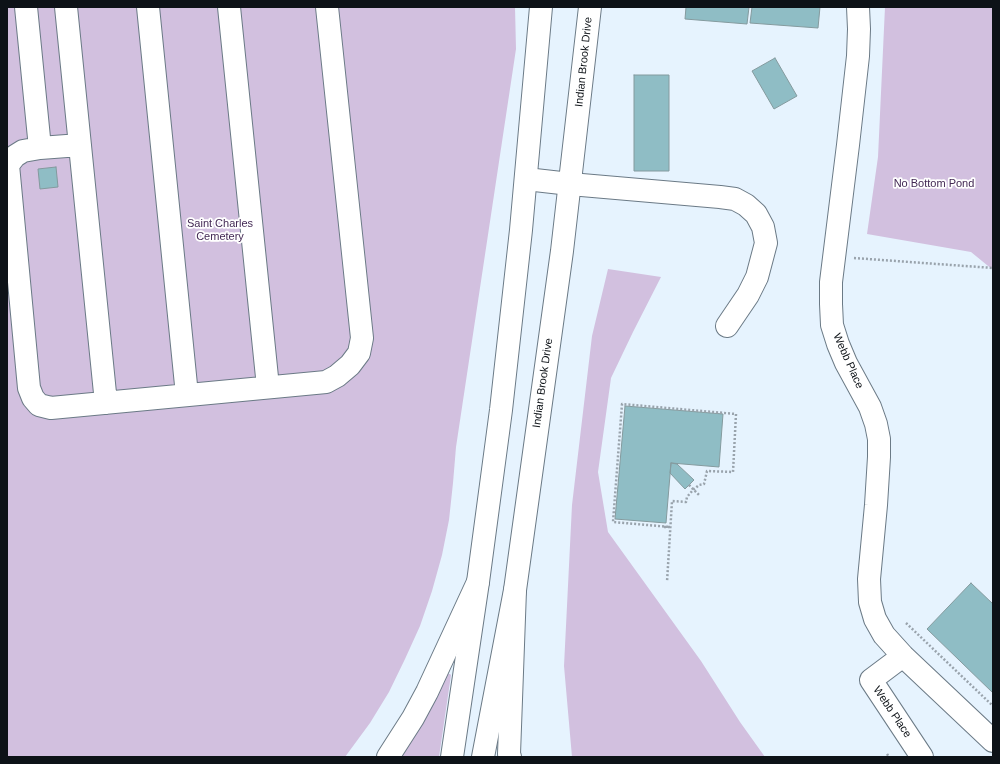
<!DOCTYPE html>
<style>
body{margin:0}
#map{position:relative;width:1000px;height:764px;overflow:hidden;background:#e6f3fe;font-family:Helvetica,sans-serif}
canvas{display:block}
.frame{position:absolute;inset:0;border:8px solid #0d1217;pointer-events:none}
</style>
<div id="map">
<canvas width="1000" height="764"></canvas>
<div class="frame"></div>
</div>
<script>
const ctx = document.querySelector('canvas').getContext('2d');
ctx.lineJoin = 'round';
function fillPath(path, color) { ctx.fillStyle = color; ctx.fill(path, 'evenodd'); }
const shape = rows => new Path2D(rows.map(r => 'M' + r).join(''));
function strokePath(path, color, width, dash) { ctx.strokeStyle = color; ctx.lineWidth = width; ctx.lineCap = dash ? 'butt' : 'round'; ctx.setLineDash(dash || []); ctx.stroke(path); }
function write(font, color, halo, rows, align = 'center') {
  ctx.font = font + ' Helvetica,sans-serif'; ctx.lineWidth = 3.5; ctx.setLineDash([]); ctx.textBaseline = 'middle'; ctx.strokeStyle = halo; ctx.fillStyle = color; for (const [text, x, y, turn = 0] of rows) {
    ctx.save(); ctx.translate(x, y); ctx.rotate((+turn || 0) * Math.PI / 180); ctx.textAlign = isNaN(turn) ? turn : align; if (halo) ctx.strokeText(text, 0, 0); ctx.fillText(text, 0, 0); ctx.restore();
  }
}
fillPath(shape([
 [7,7,515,7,516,49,456,447,453,483,449,520,442,555,432,591,420,626,405,659,389,692,370,723,345,757,7,757],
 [885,7,993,7,993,270,971,252,867,234,878,157],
 [608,269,661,277,633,332,611,378,598,472,608,532,701,661,740,722,765,757,572,757,564,666,572,505,592,336],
 [447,674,450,674,451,675,439,757,400,757]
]), '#d2c0df');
const building = shape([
 [686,7,749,7,747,24,685,19,686,7],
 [752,7,820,7,818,28,750,23,752,7],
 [775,58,797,96,774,109,752,71,775,58],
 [634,75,669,75,669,171,634,171,634,75],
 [56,167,58,187,40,189,38,169,56,167],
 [625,406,723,414,719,467,671,463,666,523,615,519,625,406],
 [671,463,677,464,694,480,685,489,670,473,671,463],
 [971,583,993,604,993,693,927,629,971,583]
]);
fillPath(building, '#8fbdc5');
strokePath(building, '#849a9e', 1);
const minor = shape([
 [26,7,40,148],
 [66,7,106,403],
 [148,7,187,395],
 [229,7,268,387],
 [858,7,859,29,858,56,848,145,831,282,831,304,832,325,838,344,846,363,870,407,876,424,879,439,879,457,876,505,869,579,870,602,875,619,884,635,903,656,993,741],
 [80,145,40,148,23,151,15,156,8,165,29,388,33,398,39,405,51,408,326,382,337,376,350,365,359,353,362,338,327,7],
 [526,179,570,184,720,197,735,199,746,205,756,214,763,227,766,243,757,277,748,295,727,326],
 [903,656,871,680,922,757]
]);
const major = shape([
 [452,757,478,582,501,410,521,230,541,7],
 [483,757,515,590,562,251,590,7]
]);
const highway = shape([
 [388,757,413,718,427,692,478,582],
 [510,757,509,754,515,590]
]);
strokePath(minor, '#6b7a86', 24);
strokePath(major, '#6b7a86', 24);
strokePath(highway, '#6b7a86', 24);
strokePath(shape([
 [854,258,993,268],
 [689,485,700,496],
 [664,527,670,527,613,522,622,404,736,414,733,472,707,471,704,484,699,485,693,490,687,497,686,502,672,501,667,582],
 [906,623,993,706],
 [887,754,889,757]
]), '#99a3ac', 2.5, [2, 2]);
strokePath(minor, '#fff', 22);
strokePath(major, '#fff', 22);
strokePath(highway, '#fff', 22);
write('11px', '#0d1217', '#fff', [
 ["Indian Brook Drive",584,62,-84],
 ["Webb Place",848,361,66],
 ["Indian Brook Drive",543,383,-82],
 ["Webb Place",892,712,56]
]);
write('11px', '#432954', '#fff', [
 ["No Bottom Pond",934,184],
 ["Saint Charles",220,224],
 ["Cemetery",220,237]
]);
</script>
